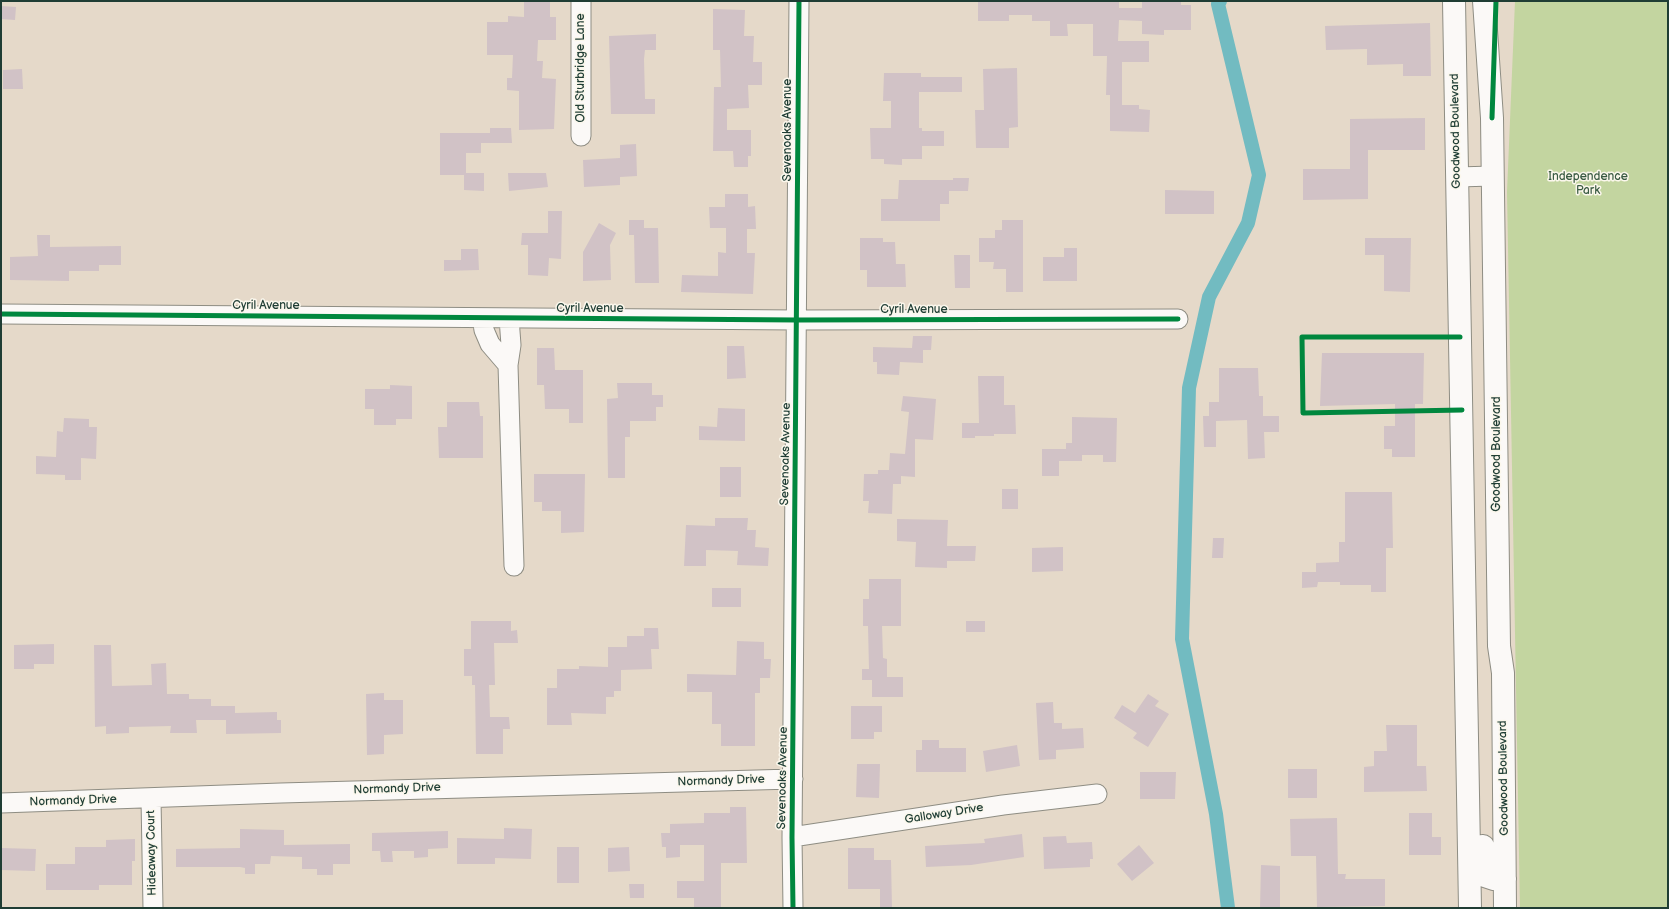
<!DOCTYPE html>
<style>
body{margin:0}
#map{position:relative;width:1669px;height:909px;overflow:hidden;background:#e5d9c9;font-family:"Balsamiq Sans",sans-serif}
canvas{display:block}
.frame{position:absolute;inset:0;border:2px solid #1f3d34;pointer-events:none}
</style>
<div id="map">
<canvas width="1669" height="909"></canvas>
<div class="frame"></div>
</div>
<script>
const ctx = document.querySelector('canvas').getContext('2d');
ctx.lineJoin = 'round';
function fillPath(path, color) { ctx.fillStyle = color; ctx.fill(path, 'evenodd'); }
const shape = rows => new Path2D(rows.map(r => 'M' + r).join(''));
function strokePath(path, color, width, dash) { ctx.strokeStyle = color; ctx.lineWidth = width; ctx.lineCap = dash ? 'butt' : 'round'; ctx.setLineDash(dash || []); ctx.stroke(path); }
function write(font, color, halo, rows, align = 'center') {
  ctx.font = font + ' "Balsamiq Sans",sans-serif'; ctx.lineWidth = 3; ctx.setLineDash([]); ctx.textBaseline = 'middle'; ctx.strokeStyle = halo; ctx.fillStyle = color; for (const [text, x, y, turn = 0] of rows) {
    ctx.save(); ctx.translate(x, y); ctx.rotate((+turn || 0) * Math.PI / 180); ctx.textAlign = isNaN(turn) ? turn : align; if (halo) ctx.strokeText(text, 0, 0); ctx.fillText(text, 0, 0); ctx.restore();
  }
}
fillPath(shape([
 [1515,1,1668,1,1668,908,1520,908,1507,192]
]), '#c3d5a0');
strokePath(shape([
 [1220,1,1218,4,1259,175,1248,223,1209,297,1189,388,1182,639,1216,814,1228,908]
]), '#72bbc1', 14);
fillPath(shape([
 [524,1,550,1,550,17,556,17,556,40,538,40,537,61,543,61,542,78,556,79,554,129,519,130,519,91,507,90,507,78,512,78,513,55,487,55,487,22,508,22,508,16,524,17],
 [978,1,1119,1,1119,8,1142,8,1142,1,1181,1,1181,5,1191,5,1191,30,1164,30,1164,35,1142,34,1142,21,1119,20,1118,41,1149,41,1149,62,1122,62,1122,105,1139,105,1139,109,1150,110,1149,132,1110,131,1110,95,1106,95,1107,56,1093,56,1093,24,1067,24,1068,36,1050,36,1050,21,1032,21,1032,15,1009,15,1009,21,978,21],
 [1,6,16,7,15,20,1,19],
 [713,9,745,10,744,36,754,36,753,62,762,62,762,85,748,85,749,108,727,109,727,130,751,130,751,156,748,156,748,167,734,167,733,151,713,151,714,87,721,87,720,50,713,50],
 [1430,23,1431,76,1403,76,1403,64,1367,65,1367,49,1326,50,1325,26],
 [656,34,656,50,645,50,644,59,645,99,655,99,655,114,611,114,609,36],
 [1017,68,1018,127,1009,128,1009,148,976,148,975,110,984,110,983,69],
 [22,69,23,89,3,89,3,70],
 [884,73,921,73,921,77,962,77,962,92,919,92,919,128,922,128,922,131,944,131,944,146,922,146,922,159,902,159,902,165,884,164,884,159,871,159,870,128,891,128,891,101,883,101],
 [1425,118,1425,150,1368,150,1368,199,1303,200,1303,169,1350,169,1350,119],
 [490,128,511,128,512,143,481,143,481,153,466,153,466,173,484,173,484,191,464,190,464,175,440,175,440,133,490,133],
 [636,144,637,176,620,177,620,185,584,187,583,160,620,158,620,145],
 [508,173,546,173,548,187,509,191],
 [953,178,969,178,968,191,949,191,949,204,940,204,940,221,881,221,881,199,898,199,899,180,953,180],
 [1165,190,1214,191,1214,214,1165,214],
 [725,194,748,194,748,207,755,206,756,229,747,229,747,253,755,253,753,294,681,292,682,275,718,276,718,252,726,253,726,228,710,228,709,207,725,207],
 [548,211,562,211,561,259,549,258,548,276,528,275,528,245,521,245,522,233,548,233],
 [629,220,644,220,644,228,658,228,659,283,635,283,634,235,629,235],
 [1002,220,1023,220,1023,292,1006,292,1006,269,993,269,994,262,979,262,979,238,995,238,995,230,1002,230],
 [599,223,616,233,610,245,611,280,583,281,583,252],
 [37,235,50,235,50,247,121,246,121,265,99,265,99,271,69,271,69,281,10,280,10,257,38,256],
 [860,238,883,238,883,242,895,242,896,264,905,264,906,287,867,287,867,270,860,270],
 [1365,238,1411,238,1410,292,1384,291,1384,255,1365,255],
 [1064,248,1077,248,1077,281,1043,281,1043,257,1064,257],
 [461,249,478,249,479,270,444,271,444,260,461,260],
 [954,255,970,255,970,288,955,288],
 [913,336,932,336,931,350,923,350,923,363,900,362,899,375,877,374,877,362,873,362,873,347,912,348],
 [727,346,744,346,746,378,727,379],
 [537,348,554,348,555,370,583,370,583,423,569,423,569,409,545,409,544,385,537,385],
 [1322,353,1424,353,1423,404,1415,404,1415,457,1392,457,1392,449,1384,449,1384,426,1395,426,1395,404,1320,406],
 [1219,368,1258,368,1259,396,1263,396,1263,416,1279,416,1279,432,1264,432,1265,458,1248,459,1247,420,1216,421,1216,447,1204,447,1203,416,1209,416,1209,402,1219,402],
 [978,376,1004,376,1004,405,1015,405,1016,434,994,434,994,436,975,436,975,438,962,438,962,423,979,423],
 [617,383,652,383,652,395,663,395,663,407,656,407,656,421,630,421,630,437,625,437,625,478,608,478,607,399,618,398],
 [390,385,412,386,412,419,396,419,396,425,374,425,374,409,365,409,365,389,390,389],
 [903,396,936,399,933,440,915,439,915,477,901,476,901,484,893,484,892,514,868,513,869,501,863,501,864,474,878,474,878,470,889,470,890,453,905,454,909,412,901,411],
 [447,402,479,402,480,416,483,416,483,458,439,458,438,427,447,427],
 [718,408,745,409,745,441,699,440,699,426,717,427],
 [1072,417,1117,418,1116,462,1103,462,1103,455,1082,455,1082,461,1059,461,1059,476,1042,476,1042,449,1066,449,1066,443,1072,443],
 [64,418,89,419,89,427,97,427,96,459,81,458,81,480,65,480,65,475,36,474,36,456,56,457,57,431,63,432],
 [720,467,741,467,741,497,720,497],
 [534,474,585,474,584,532,561,533,561,511,542,511,542,502,534,502],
 [1002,489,1018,489,1018,509,1002,509],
 [1345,492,1392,492,1393,548,1386,548,1386,592,1371,592,1371,585,1340,585,1340,582,1318,582,1317,587,1302,588,1302,572,1316,572,1316,563,1339,562,1339,542,1345,542],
 [715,518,748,518,747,530,756,530,755,547,769,548,768,566,737,565,738,551,706,550,706,566,684,566,686,525,715,526],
 [897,519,948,520,947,546,976,546,975,561,947,561,947,568,915,567,916,542,897,541],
 [1213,538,1224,538,1223,558,1212,558],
 [1063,547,1063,571,1032,572,1032,548],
 [869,579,901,579,901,626,882,626,883,658,887,659,887,677,903,677,903,697,872,697,872,680,862,680,862,669,869,669,868,626,863,626,863,599,869,599],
 [712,588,741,588,741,607,712,607],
 [471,621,511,621,511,631,517,630,518,643,494,643,495,685,489,685,490,717,509,717,510,729,503,729,503,754,476,754,475,685,472,685,472,676,464,676,464,649,471,649],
 [966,621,985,621,985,632,966,632],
 [644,628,658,628,659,649,651,649,652,669,621,670,621,691,614,691,614,697,606,697,606,714,571,713,572,725,547,725,547,688,557,688,557,669,579,669,579,666,608,667,608,647,627,647,627,636,644,636],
 [737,641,764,642,764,659,771,659,770,678,760,678,760,693,755,693,755,746,721,746,721,724,712,724,712,692,687,692,687,674,736,675],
 [54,644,54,664,34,664,34,669,14,669,14,645],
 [94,645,111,645,112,686,152,685,151,664,166,663,167,694,189,694,189,699,211,699,211,706,235,706,235,713,277,712,277,720,281,720,281,733,226,734,226,720,196,720,197,733,170,733,171,726,129,727,129,733,106,734,106,726,95,727],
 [384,693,384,700,403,700,403,734,384,735,384,754,367,755,366,694],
 [1148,694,1159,701,1155,706,1169,714,1148,747,1133,738,1137,733,1114,718,1122,705,1135,713],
 [1053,702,1054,723,1062,723,1062,729,1083,728,1084,748,1056,750,1056,759,1039,760,1036,703],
 [851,706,882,706,882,732,874,732,874,739,851,739],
 [1386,725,1417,725,1417,766,1426,766,1427,791,1364,792,1364,767,1374,766,1374,751,1387,751],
 [922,740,939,740,939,748,966,748,966,772,916,772,916,750,922,750],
 [1017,745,1020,766,986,772,983,751],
 [857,764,880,764,879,798,856,797],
 [1288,769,1317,769,1317,798,1288,798],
 [1140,772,1176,772,1175,799,1140,799],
 [730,807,746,807,747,863,721,863,721,908,694,908,694,898,677,898,677,881,704,881,704,845,680,845,680,857,666,858,666,847,662,847,661,833,670,833,670,824,704,823,704,813,730,813],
 [1409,813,1432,813,1432,837,1441,837,1441,855,1409,855],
 [1337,818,1338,874,1346,874,1345,879,1385,879,1385,906,1317,907,1316,856,1291,856,1290,819],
 [504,828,532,829,531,859,495,858,495,864,457,864,457,838,504,839],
 [240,829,284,830,284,845,350,844,350,864,333,864,333,875,317,875,317,869,302,869,302,857,271,856,270,864,255,864,255,874,245,874,245,868,240,867,176,867,176,849,240,848],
 [448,831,448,848,428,849,428,857,414,858,414,851,392,851,393,862,381,862,380,851,372,851,372,833],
 [1022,834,1024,857,971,865,926,867,925,846,985,843,984,839],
 [1066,836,1067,843,1092,842,1093,859,1090,859,1090,867,1044,869,1043,837],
 [135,839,135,861,132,861,132,885,99,885,99,890,46,890,46,864,75,864,75,847,106,847,106,840],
 [1139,845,1154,863,1132,881,1117,864],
 [557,847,579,847,579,883,557,883],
 [629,847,630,871,608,872,608,848],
 [1,848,36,849,35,871,1,870],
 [848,848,874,848,874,860,891,860,892,908,880,908,880,889,848,889],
 [1261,865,1280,866,1280,908,1260,908],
 [629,884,644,884,644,898,630,898]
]), '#d1c2c6');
const minor = shape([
 [581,1,581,136],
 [1457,177,1493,176],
 [1,314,797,320,1178,319],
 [482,318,484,330,490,344,508,365],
 [509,318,511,345,508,365,514,566],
 [151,799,153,908],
 [1,803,281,793,793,779],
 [792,837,1003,805,1097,794],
 [793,908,792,837,799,1]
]);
const major = shape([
 [1454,1,1470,908],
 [1484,1,1492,118,1499,646,1503,673,1505,908],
 [1483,846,1485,876,1494,879,1505,879]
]);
strokePath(minor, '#8e8d83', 21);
strokePath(major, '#8e8d83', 24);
strokePath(minor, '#fbf9f7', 19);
strokePath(major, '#fbf9f7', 22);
strokePath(shape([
 [1492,118,1496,1],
 [1,314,797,320,1178,319],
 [1460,337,1302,337,1303,413,1462,410],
 [793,908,792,837,799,1]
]), '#00873e', 5);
write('12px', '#1f3d34', '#fbf7ec', [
 ["Old Sturbridge Lane",581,68,-90],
 ["Sevenoaks Avenue",788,130,-90],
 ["Goodwood Boulevard",1456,131,-91],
 ["Cyril Avenue",266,306],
 ["Cyril Avenue",590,309],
 ["Cyril Avenue",914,310],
 ["Sevenoaks Avenue",786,454,-89],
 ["Goodwood Boulevard",1497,454,-90],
 ["Sevenoaks Avenue",783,778,-89],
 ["Goodwood Boulevard",1504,778,-91],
 ["Normandy Drive",721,781,-2],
 ["Normandy Drive",397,789,-2],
 ["Normandy Drive",73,801,-2],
 ["Galloway Drive",944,814,-9],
 ["Hideaway Court",152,853,-91]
]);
write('12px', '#3a5b43', '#fbf7ec', [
 ["Independence",1588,177],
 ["Park",1588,191]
]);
</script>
